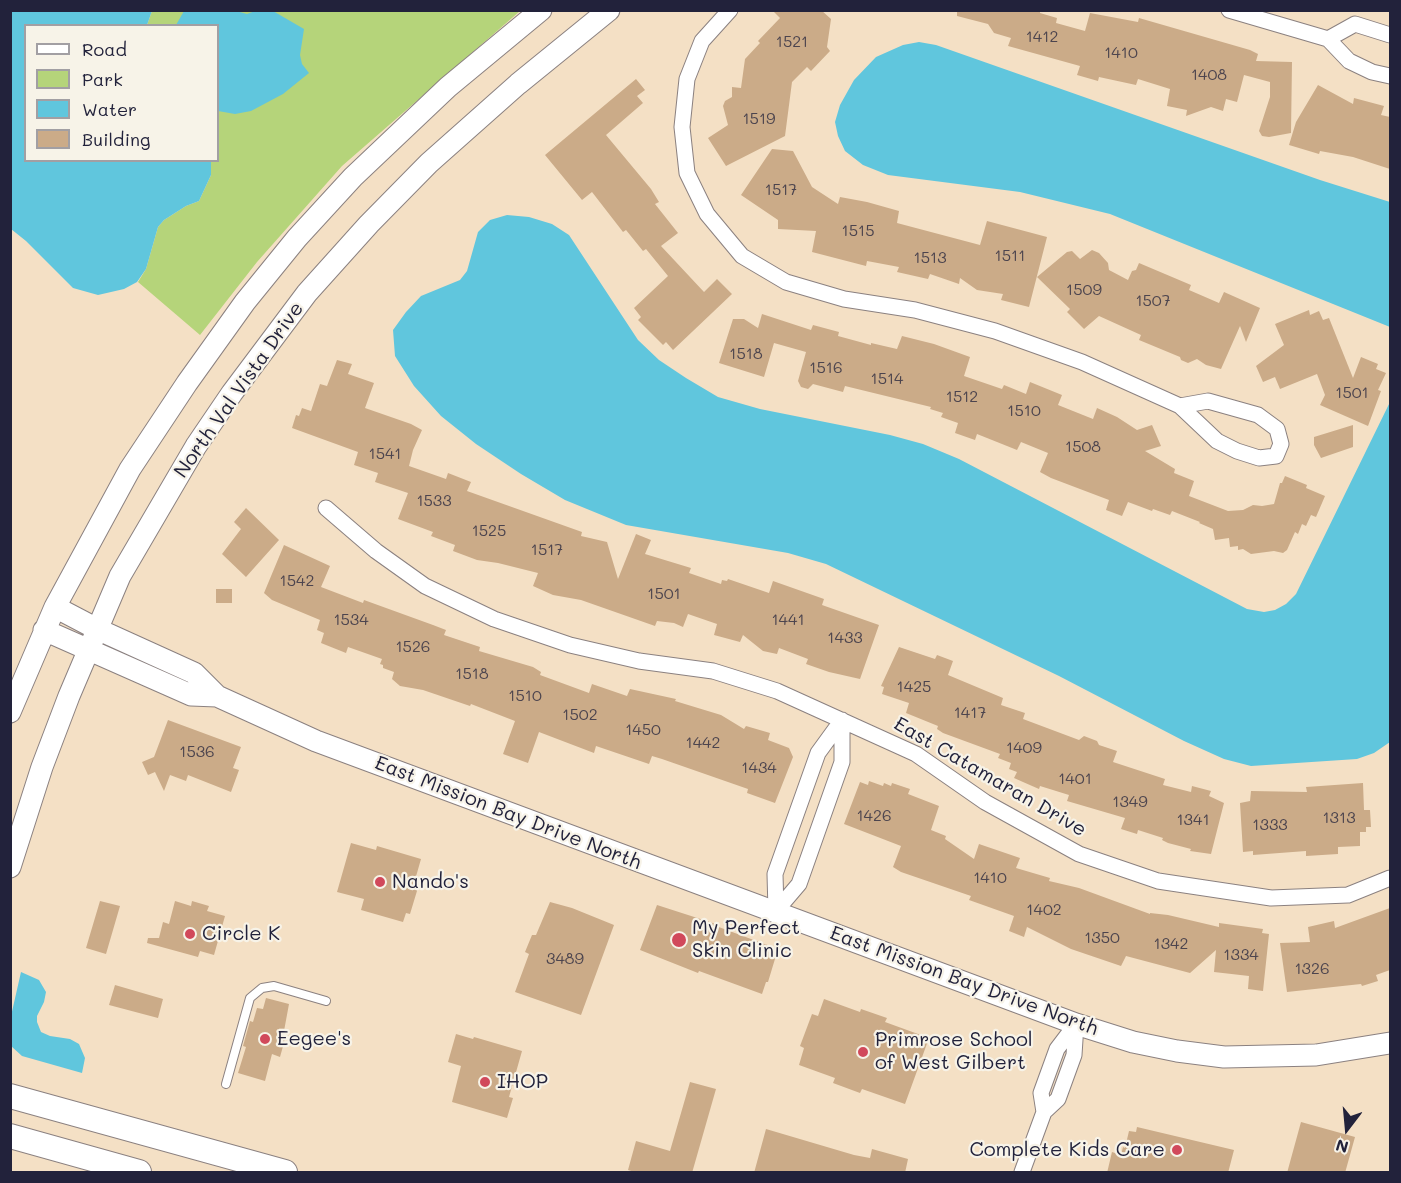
<!DOCTYPE html>
<style>
body{margin:0}
#map{position:relative;width:1401px;height:1183px;overflow:hidden;background:#f4e0c5;font-family:Mali,sans-serif}
canvas{display:block}
.frame{position:absolute;inset:0;border:12px solid #22223b;pointer-events:none}
.legend{position:absolute;left:24px;top:24px;width:195px;height:138px;box-sizing:border-box;background:#f7f3e8;border:2px solid #a29fa3;margin:0;padding:8px 10px;list-style:none;font-size:18px;color:#22223b}
.legend li{display:flex;align-items:center;gap:12px;height:30px}
.legend b{width:30px;border:2px solid #a29fa3}
.north{position:absolute;left:1317px;top:1099px;width:60px;height:60px;-webkit-text-stroke:4px #f7f3e8;paint-order:stroke;rotate:196deg;font-size:16px;font-weight:700;line-height:24px;text-align:center;color:#22223b}
.north::after{content:'';display:block;margin:auto;width:21px;height:27px;background:#22223b;clip-path:polygon(50% 0,100% 100%,50% 72%,0 100%)}
</style>
<div id="map">
<canvas width="1401" height="1183"></canvas>
<div class="frame"></div>
<ul class="legend">
<li><b style="height:8px;background:#fff"></b>Road</li>
<li><b style="height:16px;background:#b5d47a"></b>Park</li>
<li><b style="height:16px;background:#60c6dd"></b>Water</li>
<li><b style="height:16px;background:#cbab88"></b>Building</li>
</ul>
<div class="north">N</div>
</div>
<script>
const ctx = document.querySelector('canvas').getContext('2d');
ctx.lineJoin = 'round';
function fillPath(path, color) { ctx.fillStyle = color; ctx.fill(path, 'evenodd'); }
const shape = rows => new Path2D(rows.map(r => 'M' + r).join(''));
function strokePath(path, color, width, dash) { ctx.strokeStyle = color; ctx.lineWidth = width; ctx.lineCap = dash ? 'butt' : 'round'; ctx.setLineDash(dash || []); ctx.stroke(path); }
function write(font, color, halo, rows, align = 'center') {
  ctx.font = font + ' Mali,sans-serif'; ctx.lineWidth = 4.5; ctx.setLineDash([]); ctx.textBaseline = 'middle'; ctx.strokeStyle = halo; ctx.fillStyle = color; for (const [text, x, y, turn = 0] of rows) {
    ctx.save(); ctx.translate(x, y); ctx.rotate((+turn || 0) * Math.PI / 180); ctx.textAlign = isNaN(turn) ? turn : align; if (halo) ctx.strokeText(text, 0, 0); ctx.fillText(text, 0, 0); ctx.restore();
  }
}
fillPath(shape([
 [152,11,520,11,342,166,257,262,200,335,138,282,146,269,158,227,164,220,186,206,199,201,211,175,211,161,218,160,218,26,147,25]
]), '#b5d47a');
fillPath(shape([
 [11,10,152,11,147,25,26,26,26,160,211,161,211,175,199,201,186,206,164,220,158,227,146,269,137,282,124,289,98,295,73,288,26,241,11,229],
 [184,11,236,11,247,14,255,11,273,11,304,29,300,55,302,64,309,73,283,94,251,111,235,114,218,111,218,26,176,25],
 [919,42,936,45,1320,180,1390,202,1390,327,1110,214,1020,192,888,175,863,165,845,151,838,136,835,122,840,105,854,80,876,57,903,45],
 [507,215,529,217,552,224,569,235,638,340,659,360,686,378,718,397,760,409,890,435,923,444,959,459,1247,609,1264,612,1275,610,1286,604,1296,594,1390,402,1390,742,1374,753,1357,759,1251,766,1224,759,1184,741,1059,676,826,564,788,553,626,525,565,500,521,474,476,444,441,416,414,386,395,356,393,330,406,312,421,296,460,280,467,271,478,232,490,220],
 [21,972,39,980,46,992,44,1002,37,1016,37,1022,41,1032,50,1036,70,1039,79,1044,85,1058,82,1073,22,1056,11,1046,11,1016]
]), '#60c6dd');
fillPath(shape([
 [772,10,821,10,831,19,827,47,830,51,811,71,807,67,792,82,785,136,726,166,708,138,728,125,723,106,725,101,732,97,732,87,741,88,745,59,760,43,758,41,780,18],
 [957,10,1040,10,1040,13,1057,18,1056,23,1085,31,1090,13,1138,22,1139,18,1250,50,1258,54,1256,61,1292,62,1291,133,1269,137,1262,136,1259,131,1270,97,1270,82,1244,75,1237,102,1226,99,1223,111,1211,107,1186,116,1187,110,1167,106,1170,89,1138,79,1136,85,1099,77,1098,81,1077,75,1080,66,1008,46,1011,38,994,33,988,24,957,16],
 [636,79,645,90,637,96,643,103,606,135,651,189,659,202,655,204,678,233,661,246,704,292,717,279,732,294,673,350,666,342,663,345,638,320,641,317,634,308,668,276,646,249,643,251,626,230,623,232,592,192,582,200,545,155],
 [1318,85,1353,104,1354,98,1384,106,1381,115,1390,117,1390,169,1353,157,1320,151,1319,154,1289,145,1296,122],
 [772,149,793,151,812,187,838,204,840,197,867,202,899,211,897,223,980,245,987,221,1047,237,1029,307,1001,300,1003,294,977,290,960,278,959,284,930,274,928,279,897,272,899,267,867,261,866,266,812,252,816,231,778,229,778,220,741,195],
 [1092,250,1099,253,1108,263,1109,270,1128,280,1132,271,1136,270,1139,263,1191,285,1189,290,1219,303,1224,292,1260,308,1246,342,1240,326,1221,369,1206,365,1197,359,1188,363,1181,360,1180,357,1139,340,1141,335,1099,316,1084,329,1067,312,1070,309,1037,277,1067,252,1072,251,1080,259],
 [1309,310,1310,315,1319,311,1323,320,1329,318,1353,378,1361,357,1378,364,1376,369,1386,373,1378,390,1381,391,1368,426,1320,405,1325,395,1317,374,1280,389,1275,377,1263,382,1256,366,1284,345,1275,324],
 [762,314,811,330,813,325,839,332,838,336,871,345,871,343,897,349,902,336,934,344,970,357,964,376,1002,389,1004,385,1026,394,1030,382,1062,395,1058,405,1093,419,1097,408,1117,417,1137,430,1152,425,1161,446,1145,451,1175,469,1174,473,1194,481,1189,496,1228,511,1243,510,1253,505,1262,506,1274,504,1280,483,1282,483,1285,476,1307,485,1306,488,1325,496,1316,517,1311,515,1306,526,1302,524,1298,534,1295,532,1287,550,1283,553,1274,551,1251,554,1243,549,1238,550,1238,546,1230,547,1229,538,1215,540,1213,529,1199,523,1200,522,1172,511,1170,515,1153,509,1152,511,1128,502,1122,516,1106,510,1109,500,1051,478,1040,472,1048,453,1021,442,1017,450,977,434,975,440,955,433,958,423,941,417,943,413,930,409,931,407,845,386,843,392,813,384,808,389,801,387,798,381,806,352,774,343,764,377,719,363,733,319,744,319,758,328],
 [337,360,352,364,348,374,374,383,365,408,411,424,422,430,413,450,409,466,446,479,448,473,471,482,467,491,582,532,581,536,607,542,618,579,636,534,651,540,645,554,691,568,689,573,721,584,722,580,727,581,728,579,769,593,773,581,824,599,822,605,879,625,860,679,829,672,806,664,808,659,779,648,777,654,763,651,743,635,740,642,714,635,717,624,688,614,683,627,674,623,657,621,655,626,581,600,553,595,533,586,538,573,498,563,477,560,453,551,455,545,431,536,433,532,398,519,408,493,375,482,378,473,354,465,358,452,292,428,296,415,299,416,302,408,311,411,320,384,327,386],
 [1353,425,1353,447,1321,458,1314,445,1314,437],
 [246,508,279,540,246,577,222,554,241,529,234,522],
 [284,545,330,566,321,587,363,603,364,600,433,625,446,630,444,635,480,647,479,651,533,667,541,672,540,675,589,693,592,684,627,696,630,689,676,699,675,701,721,715,744,729,746,726,770,733,768,740,789,748,793,757,775,803,747,793,748,789,662,759,652,756,649,764,596,746,594,753,539,732,528,763,503,754,515,721,471,704,470,706,423,690,400,686,392,679,394,672,383,668,383,665,380,664,382,659,348,647,346,653,321,643,324,633,317,630,320,620,272,600,264,593],
 [216,589,232,589,232,603,216,603],
 [899,647,935,659,937,655,953,661,948,675,1003,698,1001,705,1025,713,1023,719,1079,740,1084,736,1097,741,1099,745,1117,751,1113,762,1165,779,1163,785,1191,792,1192,786,1211,791,1209,796,1224,803,1211,854,1190,851,1191,849,1168,843,1162,840,1163,838,1138,830,1137,834,1121,829,1125,818,1067,801,1069,795,1040,786,1039,789,1023,782,1014,778,1017,772,1009,769,1011,763,998,758,1000,754,943,733,937,729,938,726,906,713,909,703,882,694,884,687,881,686],
 [168,720,241,747,233,768,239,770,231,792,188,775,186,781,170,775,164,791,155,772,148,775,142,762,154,757],
 [869,781,883,786,884,783,891,786,892,783,910,789,908,794,939,806,931,830,946,836,945,839,974,859,979,844,1020,858,1016,868,1050,878,1049,881,1079,888,1150,914,1150,913,1168,915,1219,927,1219,923,1263,929,1262,933,1269,934,1263,991,1248,989,1249,976,1214,972,1216,950,1190,973,1126,956,1121,966,1071,949,1027,927,1024,937,1009,931,1014,916,969,900,971,896,901,872,893,867,901,846,844,824,860,782,868,785],
 [1363,783,1364,810,1370,810,1371,827,1366,827,1366,832,1360,832,1360,846,1338,847,1338,854,1306,856,1306,851,1253,855,1253,851,1243,852,1240,803,1250,801,1251,791,1307,792,1306,787],
 [351,843,376,850,377,846,421,859,415,880,420,881,410,914,406,913,403,922,361,910,364,899,337,892],
 [100,901,120,906,106,954,86,948],
 [175,901,191,906,192,901,209,906,207,911,225,916,214,955,200,951,198,957,147,943,148,938,159,938,163,922,169,924],
 [550,902,572,908,614,925,581,1015,515,992,529,954,525,952,532,935,536,935],
 [657,905,716,924,716,926,778,949,768,982,766,982,762,994,699,971,698,973,640,950],
 [1390,908,1390,970,1376,975,1378,981,1362,986,1361,984,1287,992,1280,943,1310,942,1308,927,1334,921,1335,928],
 [115,985,163,999,158,1018,109,1005],
 [266,998,289,1004,284,1031,287,1032,280,1057,272,1054,265,1081,238,1073,246,1047,243,1046,250,1021,253,1022,257,1008,263,1009],
 [824,999,860,1012,861,1009,887,1018,885,1022,929,1038,905,1104,862,1089,860,1093,833,1083,835,1078,799,1065,804,1048,800,1046,812,1014,818,1016],
 [456,1034,473,1039,474,1037,522,1051,509,1097,513,1098,507,1118,452,1102,461,1066,448,1062],
 [690,1082,716,1089,692,1173,638,1173,628,1170,636,1141,670,1151],
 [1301,1122,1355,1137,1345,1173,1287,1173],
 [1137,1127,1234,1150,1228,1173,1107,1173,1112,1152,1121,1155,1123,1147,1125,1148,1129,1131,1136,1132],
 [766,1129,854,1155,870,1158,872,1149,908,1159,905,1173,754,1173]
]), '#cbab88');
const lane = shape([
 [226,1084,250,998,262,988,274,986,326,1001]
]);
const street = shape([
 [730,10,702,41,687,79,682,127,687,173,707,214,742,256,786,282,844,299,915,310,995,331,1082,362,1180,406,1217,441,1237,451,1259,458,1276,456,1281,444,1277,429,1258,415,1208,401,1180,406],
 [1229,10,1328,39,1349,61,1372,72,1390,76],
 [1328,39,1355,24,1390,35],
 [326,508,376,551,425,586,494,619,570,645,639,661,713,671,777,691,916,754,985,802,1079,854,1158,881,1271,898,1348,895,1390,878],
 [776,911,799,884,842,762,842,720],
 [776,911,775,874,818,753,842,720],
 [1044,1112,1058,1099,1074,1055,1076,1024],
 [1022,1172,1044,1112,1041,1093,1057,1049,1076,1024]
]);
const secondary = shape([
 [55,607,97,629,194,673,217,696,316,741,1076,1024,1133,1042,1177,1051,1224,1057,1316,1055,1390,1043],
 [44,630,191,695,217,696],
 [10,712,55,607,130,469,187,383,245,302,297,238,353,177,448,87,541,10],
 [10,867,42,767,69,696,120,576,196,446,232,393,307,293,369,224,429,163,518,84,609,10]
]);
const primary = shape([
 [10,1096,285,1172],
 [10,1136,139,1172]
]);
strokePath(lane, '#8b8180', 10);
strokePath(street, '#8b8180', 17);
strokePath(secondary, '#8b8180', 23);
strokePath(primary, '#8b8180', 26);
strokePath(lane, '#fff', 8);
strokePath(street, '#fff', 15);
strokePath(secondary, '#fff', 21);
strokePath(primary, '#fff', 24);
for (const [x, y, r, color] of [
 [380,882,6,"#d1495b"],
 [190,934,6,"#d1495b"],
 [679,940,8,"#d1495b"],
 [265,1039,6,"#d1495b"],
 [863,1052,6,"#d1495b"],
 [485,1082,6,"#d1495b"],
 [1177,1150,6,"#d1495b"]
]) { const dot = new Path2D(); dot.arc(x, y, r, 0, 2 * Math.PI); ctx.fillStyle = color; ctx.fill(dot); strokePath(dot, '#f7f3e8', 2); }
write('16px', '#4c444e', null, [
 ["1412",1042,37],
 ["1521",792,42],
 ["1410",1121,53],
 ["1408",1209,75],
 ["1519",759,119],
 ["1517",781,190],
 ["1515",858,231],
 ["1511",1010,256],
 ["1513",930,258],
 ["1509",1084,290],
 ["1507",1153,301],
 ["1518",746,354],
 ["1516",826,368],
 ["1514",887,379],
 ["1501",1352,393],
 ["1512",962,397],
 ["1510",1024,411],
 ["1508",1083,447],
 ["1541",385,454],
 ["1533",434,501],
 ["1525",489,531],
 ["1517",547,550],
 ["1542",297,581],
 ["1501",664,594],
 ["1534",351,620],
 ["1441",788,620],
 ["1433",845,638],
 ["1526",413,647],
 ["1518",472,674],
 ["1425",914,687],
 ["1510",525,696],
 ["1417",970,713],
 ["1502",580,715],
 ["1450",643,730],
 ["1442",703,743],
 ["1409",1024,748],
 ["1536",197,752],
 ["1434",759,768],
 ["1401",1075,779],
 ["1349",1130,802],
 ["1426",874,816],
 ["1313",1339,818],
 ["1341",1193,820],
 ["1333",1270,825],
 ["1410",990,878],
 ["1402",1044,910],
 ["1350",1102,938],
 ["1342",1171,944],
 ["1334",1241,955],
 ["3489",565,959],
 ["1326",1312,969]
]);
write('20px', '#22223b', '#f7f3e8', [
 ["North Val Vista Drive",239,390,-55],
 ["East Catamaran Drive",990,777,30],
 ["East Mission Bay Drive North",508,813,21],
 ["East Mission Bay Drive North",964,981,20]
]);
write('20px', '#22223b', '#f7f3e8', [
 ["Nando's",392,882],
 ["My Perfect",692,928],
 ["Skin Clinic",692,951],
 ["Circle K",202,934],
 ["Eegee's",277,1039],
 ["Primrose School",875,1040],
 ["of West Gilbert",875,1063],
 ["IHOP",497,1082],
 ["Complete Kids Care",1165,1150,"right"]
], 'left');
</script>
